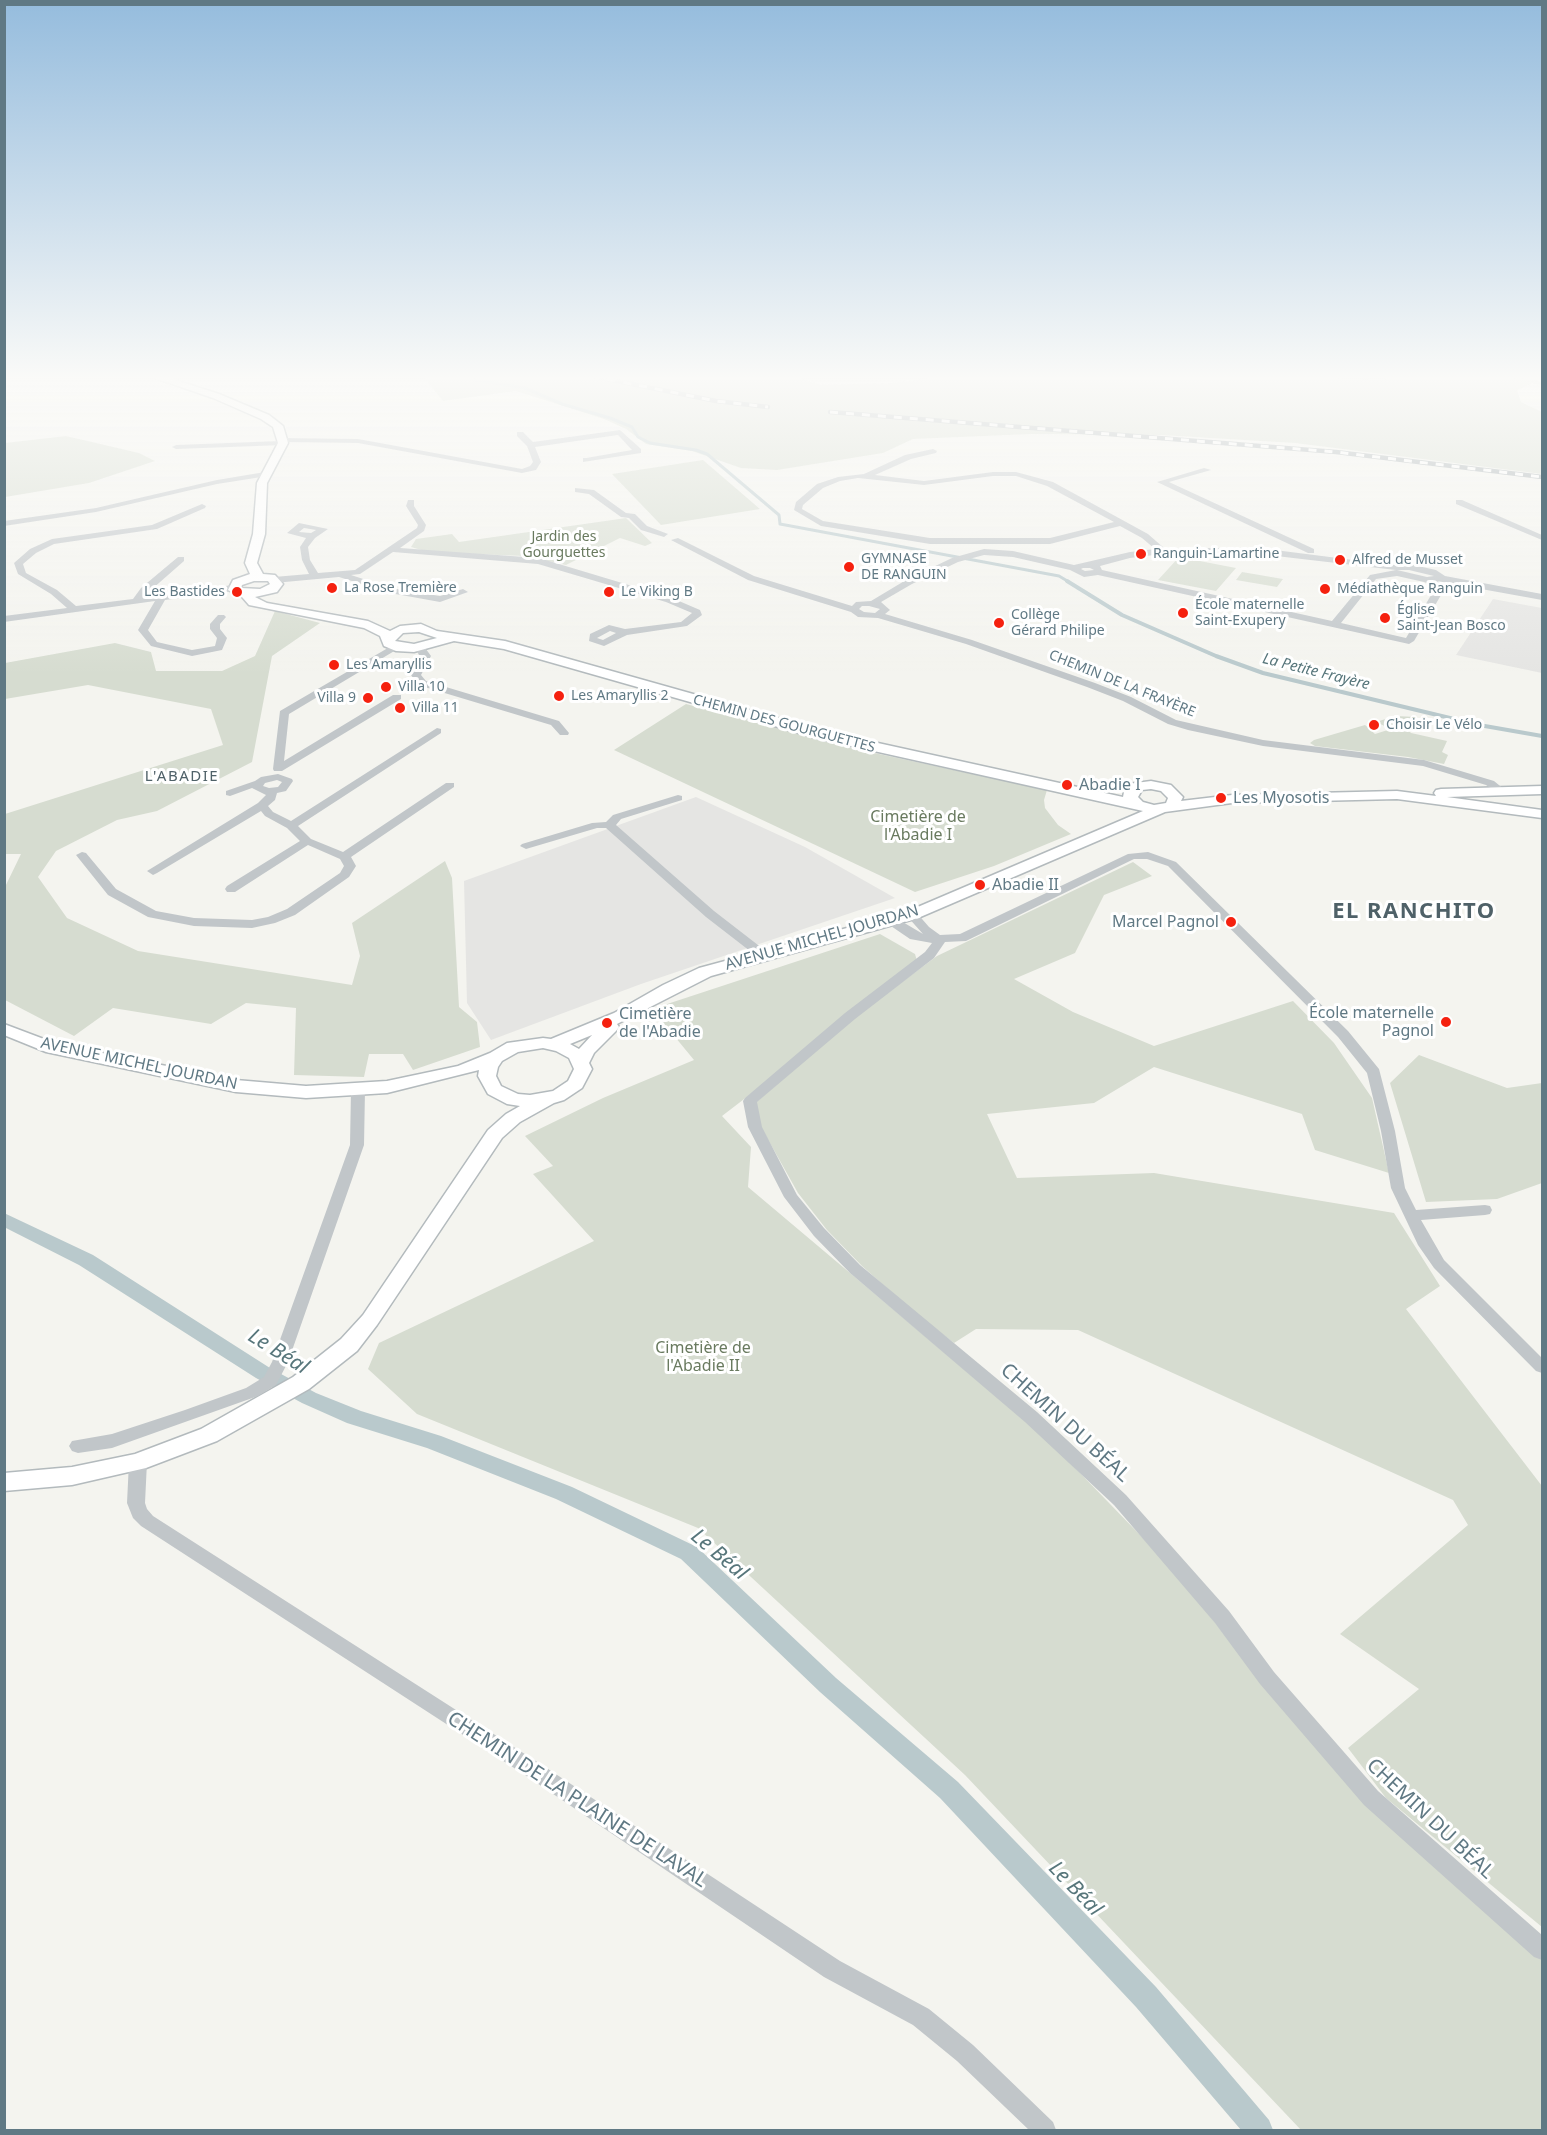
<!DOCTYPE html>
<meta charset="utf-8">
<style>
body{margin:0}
#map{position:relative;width:1547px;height:2135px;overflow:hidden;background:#f4f4ef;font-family:"Noto Sans",sans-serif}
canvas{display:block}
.frame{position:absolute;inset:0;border:6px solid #607984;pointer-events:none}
</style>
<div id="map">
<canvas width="1547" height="2135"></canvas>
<div class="frame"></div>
</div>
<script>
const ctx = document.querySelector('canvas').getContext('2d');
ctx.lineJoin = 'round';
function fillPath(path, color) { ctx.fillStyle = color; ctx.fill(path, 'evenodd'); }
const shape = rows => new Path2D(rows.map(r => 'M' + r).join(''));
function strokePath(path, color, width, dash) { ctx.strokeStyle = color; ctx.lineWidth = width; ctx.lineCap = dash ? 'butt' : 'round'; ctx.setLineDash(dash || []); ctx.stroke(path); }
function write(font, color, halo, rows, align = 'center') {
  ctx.font = font + ' "Noto Sans",sans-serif'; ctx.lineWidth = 6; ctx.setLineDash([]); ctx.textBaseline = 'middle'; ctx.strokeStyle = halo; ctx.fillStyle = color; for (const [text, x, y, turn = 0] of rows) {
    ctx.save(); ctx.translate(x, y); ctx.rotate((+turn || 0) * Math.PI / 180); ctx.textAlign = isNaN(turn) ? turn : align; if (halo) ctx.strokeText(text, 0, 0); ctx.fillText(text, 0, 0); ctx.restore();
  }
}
fillPath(shape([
 [1493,599,1542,608,1542,673,1456,655],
 [696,797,805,847,895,898,641,984,491,1040,467,1003,464,881]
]), '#e5e5e3');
fillPath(shape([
 [423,376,794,376,821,385,892,383,944,376,1280,376,1385,380,1387,376,1542,376,1542,379,1517,390,1521,402,1542,412,1542,474,1295,443,1160,435,1032,434,913,439,883,453,777,470,741,468,692,451,646,444,626,429,604,419,516,391,443,401],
 [66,436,139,453,155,461,89,483,5,497,5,443],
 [703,460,760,509,661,525,612,474],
 [626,518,652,543,645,546,620,538,566,565,524,556,428,552,411,547,416,539,452,534,459,542],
 [1179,557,1236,568,1216,591,1158,580],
 [1242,572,1283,579,1277,587,1236,580],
 [275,611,320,623,272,656,252,762,157,811,117,820,56,851,38,877,67,918,138,951,352,985,360,956,352,923,445,861,452,878,459,1007,477,1022,480,1047,413,1070,403,1054,369,1054,364,1077,294,1075,296,1008,246,1003,211,1024,113,1008,74,1036,5,1000,5,887,21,854,5,854,5,814,223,745,211,709,88,685,5,699,5,663,115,643,151,652,156,671,222,671,255,656],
 [686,704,851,748,1047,790,1044,800,1045,808,1058,825,1071,834,994,866,915,892,614,750],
 [1395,716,1416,717,1409,731,1411,733,1447,741,1442,752,1448,755,1444,764,1408,757,1315,746,1310,743,1314,740,1365,725,1375,734,1391,729,1376,722],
 [1133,862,1152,876,1104,895,1075,953,1014,979,1073,1012,1154,1046,1293,1001,1334,1043,1372,1098,1389,1173,1315,1150,1302,1114,1154,1067,1094,1103,987,1114,1017,1178,1154,1173,1394,1213,1440,1286,1406,1309,1542,1486,1542,1927,1386,1798,1348,1748,1419,1689,1340,1634,1468,1525,1453,1500,1078,1330,976,1329,954,1343,916,1314,862,1266,827,1230,798,1193,761,1127,755,1103,852,1019,937,956],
 [880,934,915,954,917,961,808,1050,722,1116,751,1147,748,1187,1047,1439,1174,1570,1283,1709,1499,1917,1542,1956,1542,2130,1301,2130,965,1775,698,1528,417,1414,368,1369,379,1343,594,1241,533,1174,553,1166,525,1136,603,1098,694,1060,652,1009],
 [1419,1055,1507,1088,1542,1083,1542,1183,1497,1199,1426,1202,1390,1083]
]), '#d6dcd0');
strokePath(shape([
 [470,376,475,380,525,388,562,404,610,418,632,427,638,437,650,443,696,450,707,454,779,515,780,524,1059,576,1069,582]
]), '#b9c9cc', 3);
strokePath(shape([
 [1067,581,1122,615,1216,656,1263,673,1479,725,1542,736]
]), '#b9c9cc', 4);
fillPath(shape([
 [4,1213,93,1255,270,1368,316,1393,361,1411,441,1436,572,1487,697,1547,836,1678,958,1782,1156,1987,1269,2120,1273,2130,1241,2130,1136,2007,940,1798,820,1692,681,1559,556,1499,427,1448,347,1423,302,1403,256,1378,79,1265,4,1227,4,1213]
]), '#b9c9cc');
const secondary = shape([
 [149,376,163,376,219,394,269,415,283,426,288,443,267,483,265,534,257,563,263,574,275,575,283,584,277,592,255,597,267,603,368,621,390,631,400,626,421,624,437,631,505,641,828,732,1123,797,1124,792,1118,788,1120,785,1151,781,1171,785,1183,797,1181,801,1232,795,1397,791,1436,796,1434,793,1436,790,1441,789,1542,786,1542,794,1447,797,1542,810,1542,818,1397,799,1232,803,1165,812,918,918,711,976,617,1024,619,1027,616,1031,594,1053,589,1063,592,1069,582,1088,564,1100,554,1103,520,1122,502,1138,377,1325,357,1351,309,1389,217,1441,146,1468,72,1485,4,1491,4,1473,72,1467,135,1454,201,1429,293,1377,341,1339,363,1315,488,1130,506,1114,520,1106,507,1104,488,1094,478,1076,479,1070,387,1093,306,1098,236,1092,46,1052,4,1035,4,1024,57,1044,236,1080,306,1086,387,1081,458,1066,490,1053,507,1043,543,1038,551,1039,614,1013,663,985,699,968,906,912,1143,811,820,739,504,649,454,641,414,652,396,651,384,646,380,636,364,628,249,605,242,597,228,590,233,580,250,574,245,563,253,534,257,483,278,443,273,427,261,419,213,398,149,376],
 [254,581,268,581,270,584,260,589,241,588,242,585,254,581],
 [419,632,437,638,414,644,395,641,403,633,419,632],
 [1151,789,1161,791,1168,798,1166,803,1154,805,1143,802,1138,797,1142,790,1151,789],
 [592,1035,579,1049,570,1044,592,1035],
 [543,1048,556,1051,569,1058,574,1069,568,1081,553,1091,530,1095,518,1094,501,1086,496,1076,498,1067,502,1061,518,1052,543,1048],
 [1526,376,1542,376,1542,382,1528,378,1526,376]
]);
strokePath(secondary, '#b3babd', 3);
fillPath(shape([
 [1497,376,1512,376,1542,381,1542,385,1497,376],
 [620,430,641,449,641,453,583,462,583,458,586,458,632,450,618,435,535,447,541,462,536,470,522,473,358,443,286,442,283,445,176,449,172,447,176,445,280,441,283,438,358,439,522,469,530,466,533,462,527,446,517,436,517,432,523,432,533,442,620,430],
 [933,449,937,451,936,453,911,459,875,475,924,481,993,472,1016,472,1053,482,1148,534,1164,548,1259,548,1393,565,1409,564,1436,570,1445,576,1542,594,1542,600,1437,581,1441,583,1444,590,1414,641,1409,644,1098,575,1084,577,1070,570,1013,557,984,555,958,562,912,584,881,602,890,610,885,614,972,640,1095,683,1131,697,1176,720,1263,740,1424,760,1494,781,1505,790,1500,793,1496,792,1486,785,1423,766,1263,746,1188,730,1168,724,1123,701,1087,687,966,644,878,618,858,617,851,612,748,580,671,540,678,538,754,576,852,606,856,602,871,601,906,580,952,558,984,549,1013,551,1074,565,1130,552,1155,549,1142,538,1120,526,1050,544,930,544,821,526,794,510,796,502,817,484,838,477,864,474,905,455,933,449],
 [993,476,1016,476,1047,486,1114,522,1050,538,930,538,823,521,802,509,803,505,823,488,840,481,858,478,924,485,993,476],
 [1162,554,1259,554,1396,570,1370,575,1332,621,1102,570,1100,566,1130,558,1162,554],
 [1083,568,1090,568,1094,570,1085,571,1081,569,1083,568],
 [1397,570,1409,570,1434,576,1427,577,1397,570],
 [1397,576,1424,582,1434,586,1434,590,1406,638,1341,623,1376,579,1397,576],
 [862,606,869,606,880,609,875,613,864,612,859,609,862,606],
 [1204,468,1211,470,1169,482,1314,549,1314,553,1308,553,1157,482,1204,468],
 [265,472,268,472,268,476,217,484,96,512,4,526,4,521,96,508,217,480,265,472],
 [575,488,594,490,626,513,635,514,647,526,668,534,664,537,641,530,629,518,621,517,589,494,575,492,575,488],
 [408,500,414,500,414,506,426,525,424,531,400,548,539,558,672,598,700,610,702,615,687,626,627,635,604,646,589,641,590,634,609,625,625,629,681,622,692,613,666,602,538,564,393,552,360,574,351,575,391,588,440,596,463,589,468,592,440,602,390,593,339,577,274,583,270,580,274,577,309,574,302,560,300,547,306,538,287,533,299,523,328,529,315,538,308,547,310,560,318,573,355,570,417,528,418,525,406,506,408,500],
 [304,528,316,530,311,533,299,532,304,528],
 [610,631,616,633,603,640,597,638,610,631],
 [1456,500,1462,500,1542,535,1542,540,1456,504,1456,500],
 [202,504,206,506,205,508,157,529,54,544,36,553,23,564,26,573,57,590,76,606,133,599,141,588,178,557,184,557,184,561,143,597,233,585,238,588,233,591,165,600,148,630,157,642,192,650,215,646,217,638,210,629,210,624,218,615,224,615,226,617,220,624,220,629,227,638,222,650,192,656,151,646,138,630,155,601,4,622,4,616,67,608,51,594,18,574,14,563,30,549,52,539,152,525,202,504],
 [393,645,401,647,289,714,284,761,393,695,401,695,401,699,282,771,274,771,273,769,280,711,393,645],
 [417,645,423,645,431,656,421,675,426,681,559,721,569,733,568,735,560,735,551,725,418,685,411,675,413,668,421,659,415,647,417,645],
 [437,728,441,729,441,733,298,826,311,839,343,852,446,783,454,783,454,787,351,857,356,866,349,877,295,915,275,923,252,928,194,926,148,917,108,895,76,855,82,852,86,853,116,889,156,911,194,918,252,920,268,917,287,909,340,873,344,866,340,859,308,845,235,892,227,892,225,889,227,886,300,841,287,828,265,816,261,811,157,873,153,875,147,871,258,803,266,795,252,788,230,796,226,795,226,791,255,781,261,777,278,774,292,779,293,781,286,791,277,793,275,800,268,806,273,812,291,821,437,728],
 [277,780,282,782,278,787,269,788,263,786,265,783,277,780],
 [678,795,682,796,682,800,621,819,616,825,714,911,767,952,769,955,767,958,759,958,706,917,606,828,597,828,526,849,520,846,522,844,592,823,606,822,613,815,678,795],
 [1148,852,1176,862,1348,1031,1379,1069,1395,1131,1405,1188,1416,1210,1485,1205,1490,1206,1492,1210,1490,1214,1485,1215,1421,1220,1444,1260,1542,1358,1542,1373,1536,1371,1434,1268,1418,1245,1391,1188,1381,1131,1367,1073,1338,1037,1168,866,1147,859,1134,859,966,941,945,942,934,958,855,1019,757,1102,762,1127,797,1195,824,1228,860,1265,1037,1412,1126,1495,1229,1611,1274,1672,1378,1791,1542,1935,1542,1960,1534,1957,1364,1805,1260,1684,1215,1623,1114,1505,1025,1422,850,1273,814,1236,784,1197,748,1127,743,1101,745,1098,845,1013,925,952,932,943,910,939,888,924,886,921,888,918,896,918,923,934,906,915,912,911,916,912,929,927,940,935,960,934,1128,854,1148,852],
 [358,1086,365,1090,364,1145,288,1362,276,1385,258,1396,112,1448,78,1453,72,1451,69,1446,72,1441,112,1434,185,1410,246,1388,264,1377,272,1362,350,1145,351,1090,358,1086],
 [138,1455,144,1457,147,1462,145,1503,147,1509,153,1516,542,1765,840,1961,929,2009,973,2045,1053,2122,1056,2130,1029,2130,957,2061,913,2025,824,1977,528,1777,141,1526,133,1518,127,1503,129,1462,132,1457,138,1455]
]), '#c1c6c9');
fillPath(secondary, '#fff');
const rail = shape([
 [592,376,716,401,768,407],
 [830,412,1336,452,1542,477]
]);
strokePath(rail, '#9fa8ac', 4.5);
strokePath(rail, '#fff', 3, [8]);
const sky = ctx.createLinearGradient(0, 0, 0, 675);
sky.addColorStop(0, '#95bcdd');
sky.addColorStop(0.56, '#fafaf8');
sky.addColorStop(1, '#fafaf800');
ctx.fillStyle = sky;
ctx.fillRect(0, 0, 1547, 675);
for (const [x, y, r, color] of [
 [1141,554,6,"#f5210f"],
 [1340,560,6,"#f5210f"],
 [849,567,6,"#f5210f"],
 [332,588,6,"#f5210f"],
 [1325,589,6,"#f5210f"],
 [237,592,6,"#f5210f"],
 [609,592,6,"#f5210f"],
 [1183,613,6,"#f5210f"],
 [1385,618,6,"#f5210f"],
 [999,623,6,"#f5210f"],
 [334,665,6,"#f5210f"],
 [386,687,6,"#f5210f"],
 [559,696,6,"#f5210f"],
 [368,698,6,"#f5210f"],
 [400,708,6,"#f5210f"],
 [1374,725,6,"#f5210f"],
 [1067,785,6,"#f5210f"],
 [1221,798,6,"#f5210f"],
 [980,885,6,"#f5210f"],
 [1231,922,6,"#f5210f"],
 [1446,1022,6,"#f5210f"],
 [607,1023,6,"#f5210f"]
]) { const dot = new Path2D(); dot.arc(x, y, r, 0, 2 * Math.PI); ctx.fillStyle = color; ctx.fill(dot); strokePath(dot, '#fff', 2); }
write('14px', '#697a5f', '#fff', [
 ["Jardin des",564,537],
 ["Gourguettes",564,553]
]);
write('14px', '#607984', '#fff', [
 ["Ranguin-Lamartine",1153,554],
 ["GYMNASE",861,559],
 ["DE RANGUIN",861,575],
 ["Alfred de Musset",1352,560],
 ["La Rose Tremière",344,588],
 ["Médiathèque Ranguin",1337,589],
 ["Les Bastides",225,592,"right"],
 ["Le Viking B",621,592],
 ["École maternelle",1195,605],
 ["Saint-Exupery",1195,621],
 ["Église",1397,610],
 ["Saint-Jean Bosco",1397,626],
 ["Collège",1011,615],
 ["Gérard Philipe",1011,631],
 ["Les Amaryllis",346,665],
 ["Villa 10",398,687],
 ["Les Amaryllis 2",571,696],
 ["Villa 9",356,698,"right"],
 ["Villa 11",412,708],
 ["Choisir Le Vélo",1386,725]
], 'left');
write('14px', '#607984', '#fff', [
 ["CHEMIN DE LA FRAYÈRE",1122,684,22],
 ["CHEMIN DES GOURGUETTES",784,724,15]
]);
write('italic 15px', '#57767b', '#fff', [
 ["La Petite Frayère",1316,672,14]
]);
ctx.letterSpacing = '1.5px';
write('15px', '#4f6168', '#fff', [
 ["L'ABADIE",182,777]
]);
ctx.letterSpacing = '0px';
write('16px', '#607984', '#fff', [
 ["Abadie I",1079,785],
 ["Les Myosotis",1233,798],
 ["Abadie II",992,885],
 ["Marcel Pagnol",1219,922,"right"],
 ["École maternelle",1434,1013,"right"],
 ["Pagnol",1434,1031,"right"],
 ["Cimetière",619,1014],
 ["de l'Abadie",619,1032]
], 'left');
write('16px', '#697a5f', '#fff', [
 ["Cimetière de",918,817],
 ["l'Abadie I",918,835],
 ["Cimetière de",703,1348],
 ["l'Abadie II",703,1366]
]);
write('16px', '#607984', '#fff', [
 ["AVENUE MICHEL JOURDAN",822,938,-16],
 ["AVENUE MICHEL JOURDAN",139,1064,12]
]);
write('20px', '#607984', '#fff', [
 ["CHEMIN DU BÉAL",1065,1423,42],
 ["CHEMIN DE LA PLAINE DE LAVAL",577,1800,33],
 ["CHEMIN DU BÉAL",1430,1819,43]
]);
write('italic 21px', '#57767b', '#fff', [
 ["Le Béal",278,1352,32],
 ["Le Béal",719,1555,40],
 ["Le Béal",1075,1889,46]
]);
ctx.letterSpacing = '1.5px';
write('bold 22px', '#4f6168', '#fff', [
 ["EL RANCHITO",1414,912]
]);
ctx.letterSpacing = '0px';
</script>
